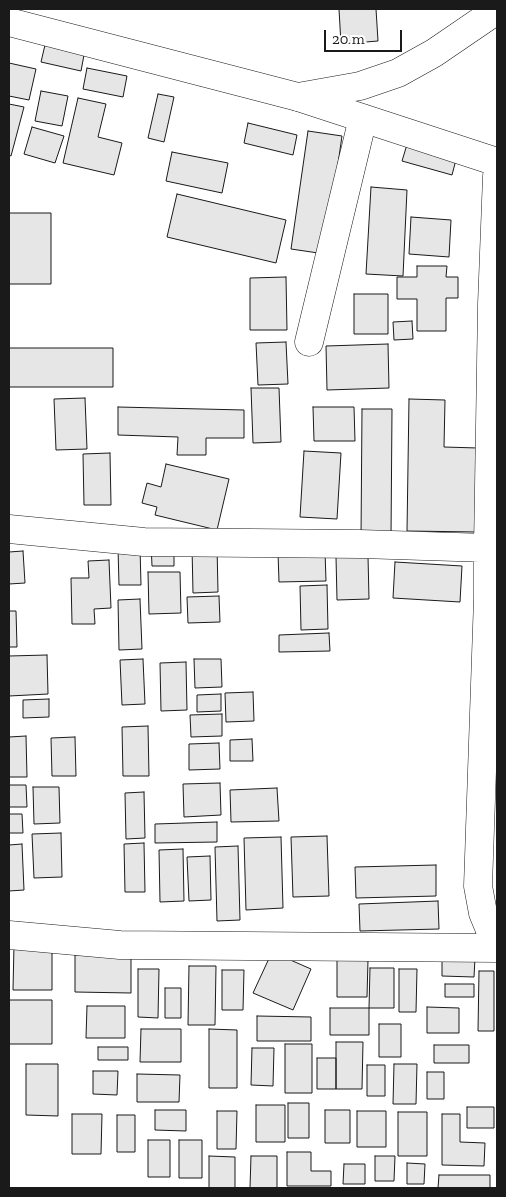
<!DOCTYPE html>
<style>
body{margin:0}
#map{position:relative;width:506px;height:1197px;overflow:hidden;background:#fff;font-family:"Zilla Slab",serif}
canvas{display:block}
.frame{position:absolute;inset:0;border:10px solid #1a1a1a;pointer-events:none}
.scale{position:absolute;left:324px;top:30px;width:78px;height:22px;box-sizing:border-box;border:2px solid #1a1a1a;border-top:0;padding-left:6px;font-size:15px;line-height:18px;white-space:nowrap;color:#1a1a1a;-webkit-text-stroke:4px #fff;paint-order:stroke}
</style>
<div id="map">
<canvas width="506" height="1197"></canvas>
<div class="frame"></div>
<div class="scale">20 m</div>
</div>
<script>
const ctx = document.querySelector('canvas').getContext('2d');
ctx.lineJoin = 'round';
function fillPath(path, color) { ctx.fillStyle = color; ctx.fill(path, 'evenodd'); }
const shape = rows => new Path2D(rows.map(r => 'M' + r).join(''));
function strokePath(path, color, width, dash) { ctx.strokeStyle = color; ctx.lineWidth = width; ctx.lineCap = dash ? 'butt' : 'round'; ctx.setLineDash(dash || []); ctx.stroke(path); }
const building = shape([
 [339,9,376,9,378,41,341,44,339,9],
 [45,45,84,55,81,71,41,62,45,45],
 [9,63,36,69,29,100,9,96,9,63],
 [87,68,127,76,123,97,83,89,87,68],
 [41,91,68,96,62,126,35,121,41,91],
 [158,94,174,97,164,142,148,138,158,94],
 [78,98,106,104,98,137,122,143,114,175,63,163,78,98],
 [9,104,24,107,11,156,9,155,9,104],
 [248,123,297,135,293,155,244,143,248,123],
 [32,127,64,136,55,163,24,154,32,127],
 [308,131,342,136,325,254,291,249,308,131],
 [409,138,458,152,452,175,402,161,409,138],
 [172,152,228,163,222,193,166,181,172,152],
 [371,187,407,190,403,276,366,274,371,187],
 [177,194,286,220,276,263,167,237,177,194],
 [9,213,51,213,51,284,9,284,9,213],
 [411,217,451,220,449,257,409,254,411,217],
 [417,266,447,266,446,277,458,277,458,298,446,298,446,331,417,331,417,299,397,299,397,277,417,277,417,266],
 [286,277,287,330,250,330,250,278,286,277],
 [354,294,388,294,388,334,354,334,354,294],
 [412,321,413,339,394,340,393,322,412,321],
 [286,342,288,384,258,385,256,343,286,342],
 [388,344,389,388,327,390,326,346,388,344],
 [9,348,113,348,113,387,9,387,9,348],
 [251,388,279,388,281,442,253,443,251,388],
 [85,398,87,449,56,450,54,399,85,398],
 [409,399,445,400,444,447,478,448,477,532,407,531,409,399],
 [118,407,244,410,244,438,206,438,206,455,177,455,178,437,118,435,118,407],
 [313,407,354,407,355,441,314,441,313,407],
 [362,409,392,409,391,538,361,538,362,409],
 [304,451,341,453,337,519,300,517,304,451],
 [110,453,111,505,84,505,83,454,110,453],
 [166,464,229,479,217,530,155,515,157,507,142,503,147,483,161,487,166,464],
 [174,543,174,566,152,566,151,544,174,543],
 [217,546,218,592,193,593,192,547,217,546],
 [140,547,141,585,119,585,118,548,140,547],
 [23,551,25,583,9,584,9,552,23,551],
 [325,551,326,581,279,582,278,553,325,551],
 [368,556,369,599,337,600,336,557,368,556],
 [109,560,111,608,94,609,95,624,72,624,71,578,89,578,88,561,109,560],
 [395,562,462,566,460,602,393,598,395,562],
 [148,572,180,572,181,613,149,614,148,572],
 [327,585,328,629,301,630,300,586,327,585],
 [219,596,220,622,188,623,187,597,219,596],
 [140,599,142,649,119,650,118,600,140,599],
 [9,611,16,611,17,647,9,647,9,611],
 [329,633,330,651,279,652,279,635,329,633],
 [47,655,48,694,9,696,9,656,47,655],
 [143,659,145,704,122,705,120,660,143,659],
 [194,659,221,659,222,687,195,688,194,659],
 [186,662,187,710,161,711,160,663,186,662],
 [253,692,254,721,226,722,225,693,253,692],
 [221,694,221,711,197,712,197,695,221,694],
 [49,699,49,717,23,718,23,700,49,699],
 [222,714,222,736,191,737,190,715,222,714],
 [148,726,149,776,123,776,122,727,148,726],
 [26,736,27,777,9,777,9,737,26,736],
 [75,737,76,776,52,776,51,738,75,737],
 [252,739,253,761,230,761,230,740,252,739],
 [219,743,220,769,189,770,189,744,219,743],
 [220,783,221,815,184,817,183,784,220,783],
 [9,785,26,785,27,807,9,807,9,785],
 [33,787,59,787,60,823,34,824,33,787],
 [277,788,279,821,231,822,230,790,277,788],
 [144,792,145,838,126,839,125,793,144,792],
 [9,814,22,814,23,833,9,833,9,814],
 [217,822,217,842,155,843,155,824,217,822],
 [61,833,62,877,34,878,32,834,61,833],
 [327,836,329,896,293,897,291,837,327,836],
 [281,837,283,908,246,910,244,838,281,837],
 [144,843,145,892,125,892,124,844,144,843],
 [22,844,24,890,9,891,9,845,22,844],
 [238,846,240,920,217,921,215,847,238,846],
 [183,849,184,901,160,902,159,850,183,849],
 [210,856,211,900,189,901,187,857,210,856],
 [436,865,436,896,356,898,355,867,436,865],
 [438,901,439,929,360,931,359,904,438,901],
 [14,945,52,945,52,990,13,990,14,945],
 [272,952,311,969,293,1010,253,993,272,952],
 [75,955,131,956,131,993,75,992,75,955],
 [442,958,475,958,474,977,442,976,442,958],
 [337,960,368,960,367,997,337,997,337,960],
 [189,966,216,966,215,1025,188,1025,189,966],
 [370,968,394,968,394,1008,369,1008,370,968],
 [138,969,159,969,158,1018,138,1017,138,969],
 [399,969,417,969,416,1012,399,1012,399,969],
 [222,970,244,970,243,1010,222,1010,222,970],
 [479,971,494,971,494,1031,478,1031,479,971],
 [445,984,474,984,474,997,445,997,445,984],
 [165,988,181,988,181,1018,165,1018,165,988],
 [9,1000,52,1000,52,1044,9,1044,9,1000],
 [87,1006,125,1006,125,1038,86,1038,87,1006],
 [427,1007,459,1008,459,1033,427,1033,427,1007],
 [330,1008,369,1008,369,1035,330,1035,330,1008],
 [257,1016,311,1017,311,1041,257,1041,257,1016],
 [379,1024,401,1024,401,1057,379,1057,379,1024],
 [141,1029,181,1029,181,1062,140,1062,141,1029],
 [209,1029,237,1030,237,1088,209,1088,209,1029],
 [336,1042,363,1042,362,1089,336,1089,336,1042],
 [285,1044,312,1044,312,1093,285,1093,285,1044],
 [434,1045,469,1045,469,1063,434,1063,434,1045],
 [98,1047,128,1047,128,1060,98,1060,98,1047],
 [252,1048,274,1048,273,1086,251,1085,252,1048],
 [317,1058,336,1058,336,1089,317,1089,317,1058],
 [26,1064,58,1064,58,1116,26,1115,26,1064],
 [394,1064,417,1064,416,1104,393,1104,394,1064],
 [367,1065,385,1065,385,1096,367,1096,367,1065],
 [93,1071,118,1071,117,1095,93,1094,93,1071],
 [427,1072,444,1072,444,1099,427,1099,427,1072],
 [137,1074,180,1075,179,1102,137,1102,137,1074],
 [288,1103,309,1103,309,1138,288,1138,288,1103],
 [256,1105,285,1105,285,1142,256,1142,256,1105],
 [467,1107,494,1107,494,1128,467,1128,467,1107],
 [155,1110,186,1110,186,1131,155,1130,155,1110],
 [325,1110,350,1110,350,1143,325,1143,325,1110],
 [217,1111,237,1111,236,1149,217,1149,217,1111],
 [357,1111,386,1111,386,1147,357,1147,357,1111],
 [398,1112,427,1112,427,1156,398,1156,398,1112],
 [72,1114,102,1114,101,1154,72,1154,72,1114],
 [442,1114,460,1114,460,1142,485,1143,484,1166,442,1165,442,1114],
 [117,1115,135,1115,135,1152,117,1152,117,1115],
 [148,1140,170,1140,170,1177,148,1177,148,1140],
 [179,1140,202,1140,202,1178,179,1178,179,1140],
 [287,1152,311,1152,311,1171,331,1171,331,1186,287,1186,287,1152],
 [209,1156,235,1157,235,1188,209,1188,209,1156],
 [251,1156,277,1156,277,1188,250,1188,251,1156],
 [375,1156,395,1156,394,1181,375,1181,375,1156],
 [407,1163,425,1164,424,1184,407,1184,407,1163],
 [344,1164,365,1164,365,1184,343,1184,344,1164],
 [439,1175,490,1175,490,1188,438,1188,439,1175]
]);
fillPath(building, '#e6e6e6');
strokePath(building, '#1a1a1a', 1);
const minor = shape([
 [298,97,497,162],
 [497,176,492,304,488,548,488,598,478,886,483,913,497,947],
 [309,342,363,118],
 [9,529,144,542,360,544,488,548],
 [9,935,120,945,497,948]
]);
const highway = shape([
 [9,22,298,97,360,86,398,73,434,53,497,10]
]);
strokePath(minor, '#1a1a1a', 29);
strokePath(highway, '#1a1a1a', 29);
strokePath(minor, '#fff', 28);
strokePath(highway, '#fff', 28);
</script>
